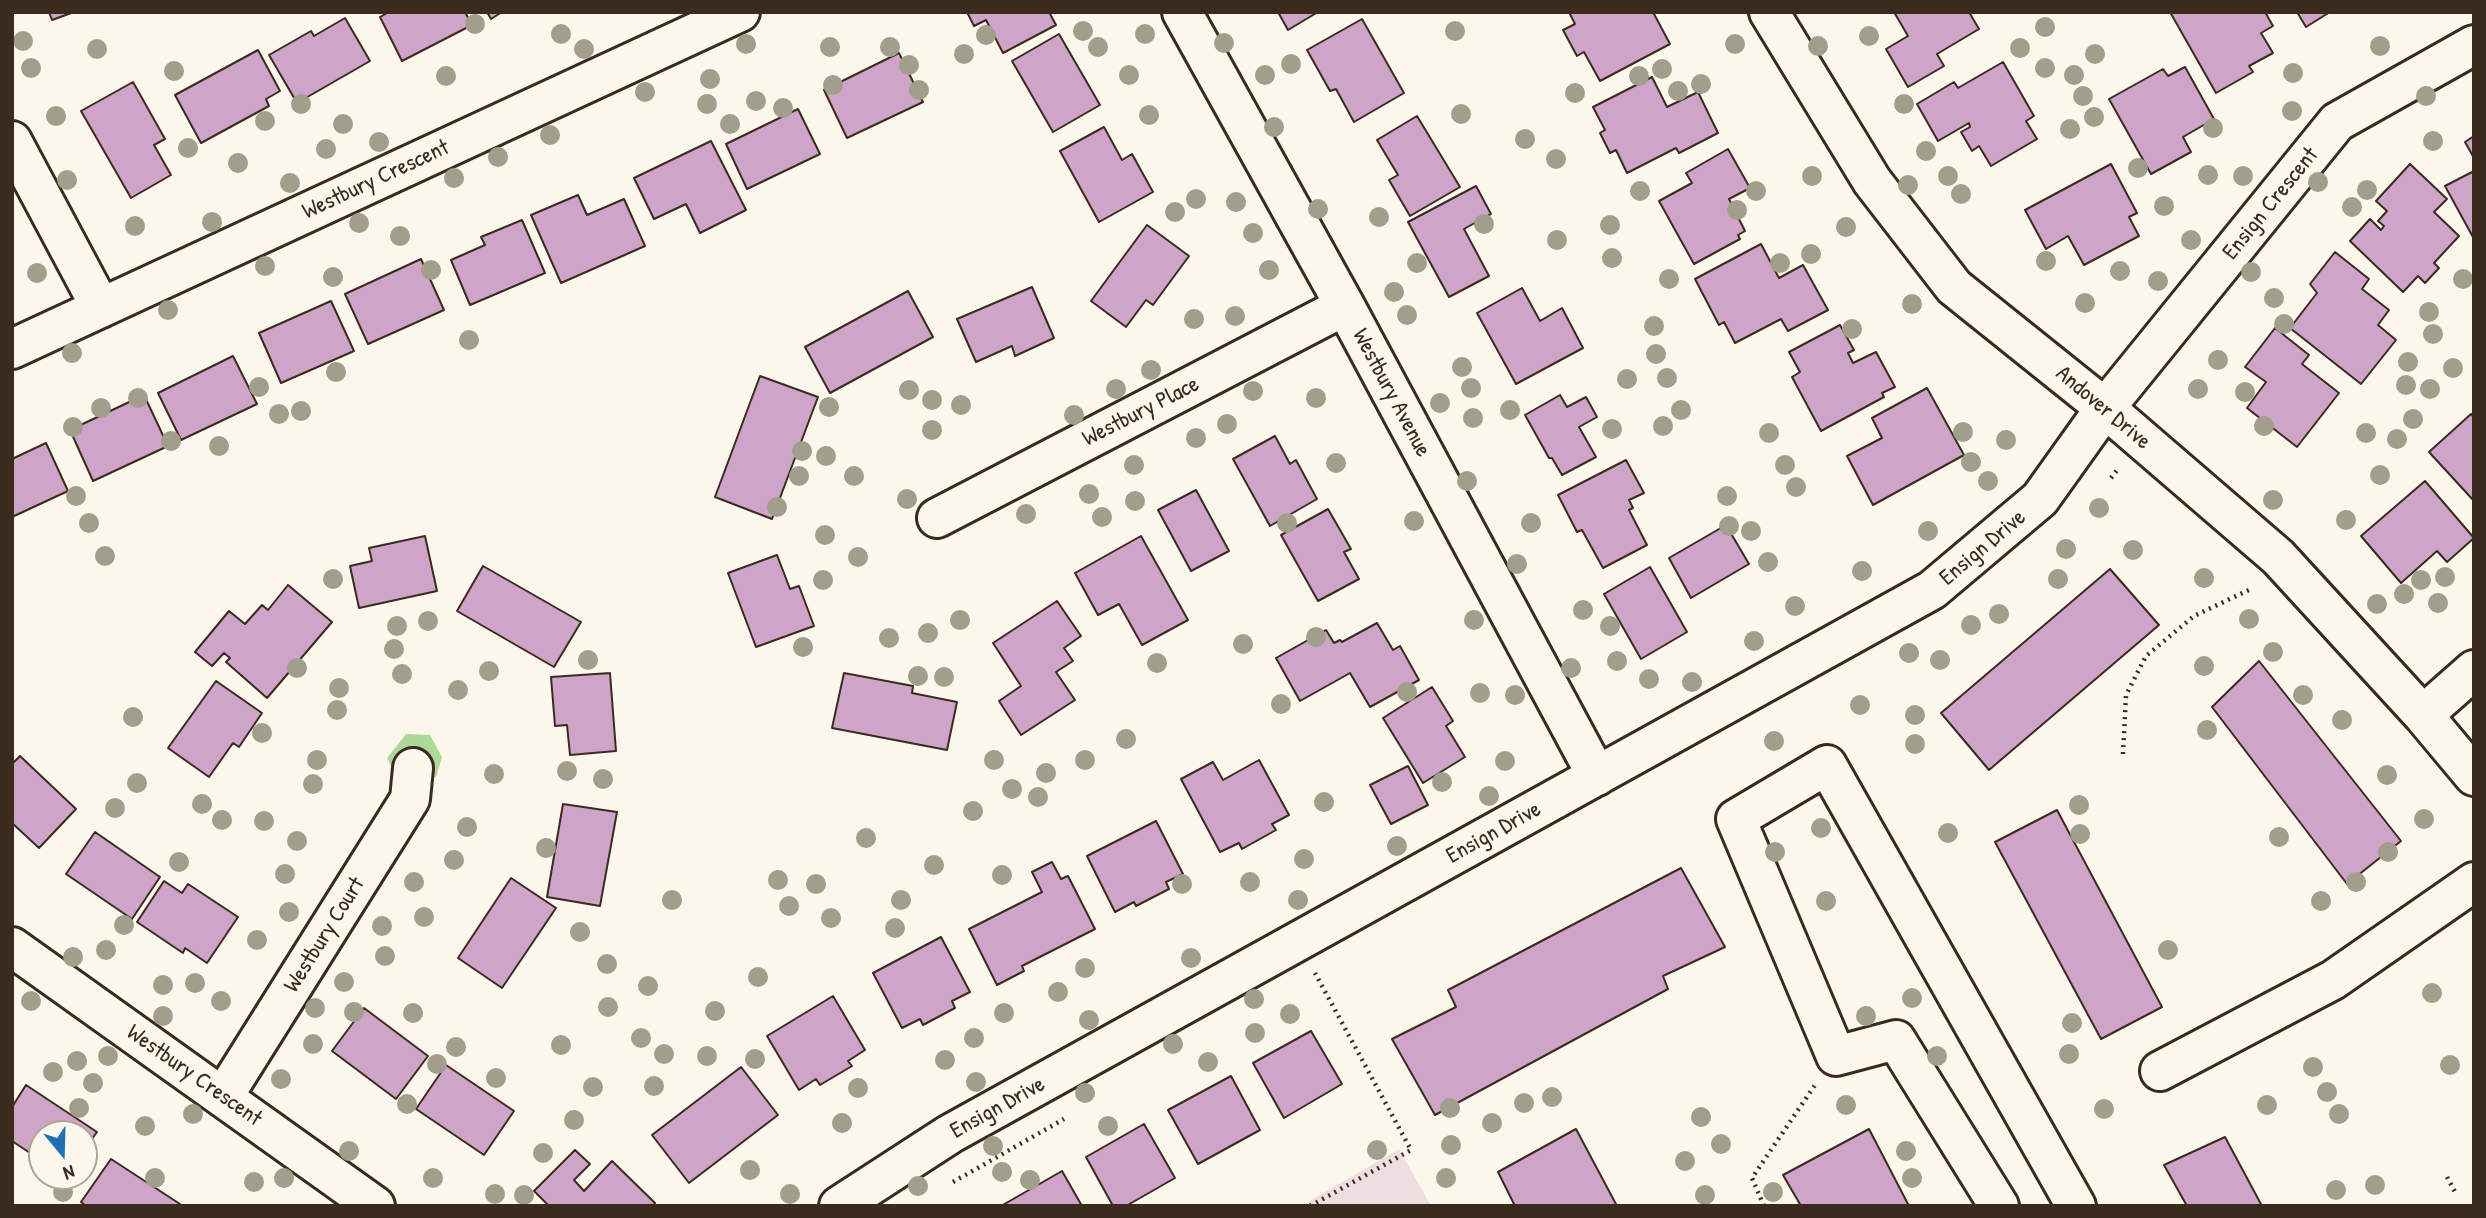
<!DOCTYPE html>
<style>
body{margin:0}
#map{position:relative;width:2486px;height:1218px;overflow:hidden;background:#fbf7ec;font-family:"Patrick Hand",sans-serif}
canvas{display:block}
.frame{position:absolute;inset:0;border:14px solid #3b2a1e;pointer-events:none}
.north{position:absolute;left:28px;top:1120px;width:70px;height:70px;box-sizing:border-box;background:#fbf7ec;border:2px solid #aea59a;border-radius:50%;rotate:161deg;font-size:19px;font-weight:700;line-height:28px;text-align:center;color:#3b2a1e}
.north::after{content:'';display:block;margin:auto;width:24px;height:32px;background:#1f6fb2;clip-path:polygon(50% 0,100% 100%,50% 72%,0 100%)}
</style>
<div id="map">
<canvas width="2486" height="1218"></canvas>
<div class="frame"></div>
<div class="north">N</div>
</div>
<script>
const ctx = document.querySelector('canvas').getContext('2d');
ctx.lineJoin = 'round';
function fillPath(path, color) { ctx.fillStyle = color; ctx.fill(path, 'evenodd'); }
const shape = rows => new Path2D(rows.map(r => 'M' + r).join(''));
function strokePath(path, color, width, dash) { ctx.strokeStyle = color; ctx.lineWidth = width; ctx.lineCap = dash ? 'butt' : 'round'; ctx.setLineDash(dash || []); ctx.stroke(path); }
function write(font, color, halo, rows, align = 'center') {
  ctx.font = font + ' "Patrick Hand",sans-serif'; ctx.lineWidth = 5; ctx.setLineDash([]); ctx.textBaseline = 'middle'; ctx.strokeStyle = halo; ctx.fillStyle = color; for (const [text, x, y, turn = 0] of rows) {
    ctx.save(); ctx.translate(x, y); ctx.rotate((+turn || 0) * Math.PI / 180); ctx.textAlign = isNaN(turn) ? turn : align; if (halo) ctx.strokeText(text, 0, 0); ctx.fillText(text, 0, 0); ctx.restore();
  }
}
fillPath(shape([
 [1399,1149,1431,1206,1301,1206]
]), '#eedee2');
fillPath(shape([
 [406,734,430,735,442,757,436,777,414,786,398,781,387,758]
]), '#add998');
const building = shape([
 [49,12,74,12,52,20,49,12],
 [389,12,465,12,472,25,402,61,380,17,389,12],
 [487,12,502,12,491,19,487,12],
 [967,12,1049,12,1056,25,1003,53,986,20,974,26,967,12],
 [1278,12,1318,12,1288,30,1278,12],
 [1569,12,1653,12,1670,44,1600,81,1584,52,1577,56,1563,30,1575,24,1569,12],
 [1894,12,1969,12,1979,29,1937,54,1944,66,1908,87,1886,49,1908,36,1894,12],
 [2170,12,2265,12,2273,26,2261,33,2273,53,2249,66,2253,72,2216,93,2170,12],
 [2297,12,2330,12,2306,27,2297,12],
 [345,18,370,61,297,103,269,55,311,31,314,36,345,18],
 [1362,19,1404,93,1354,122,1336,89,1330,91,1307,50,1362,19],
 [1059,34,1100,105,1053,132,1012,61,1059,34],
 [258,50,280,91,266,99,269,106,201,143,175,95,258,50],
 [899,53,923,102,847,138,824,90,899,53],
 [2003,62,2034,116,2026,121,2037,139,1991,166,1979,146,1972,151,1961,132,1970,127,1969,123,1938,141,1917,104,1954,82,1958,88,2003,62],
 [2185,67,2214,119,2183,137,2191,152,2151,174,2109,99,2163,69,2168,76,2185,67],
 [1652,77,1667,107,1698,92,1718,133,1679,153,1676,148,1627,173,1616,150,1610,153,1600,133,1605,130,1593,107,1652,77],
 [133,82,165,139,154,145,171,175,131,198,81,111,133,82],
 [798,109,820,154,747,189,726,144,798,109],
 [1417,116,1460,187,1410,216,1389,180,1398,175,1377,140,1417,116],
 [1104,127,1122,160,1132,154,1153,192,1099,222,1060,151,1104,127],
 [2474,136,2474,158,2465,142,2474,136],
 [711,141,746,210,700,233,686,204,654,219,634,178,711,141],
 [1728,149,1750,188,1729,199,1745,231,1738,235,1740,239,1694,264,1659,201,1692,183,1686,173,1728,149],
 [2111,164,2137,213,2129,217,2139,236,2084,265,2068,236,2046,249,2025,210,2111,164],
 [2410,164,2447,199,2434,212,2459,236,2434,263,2439,268,2425,283,2418,276,2403,292,2350,241,2370,219,2381,230,2384,226,2378,221,2387,211,2376,201,2410,164],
 [2474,171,2474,239,2445,186,2474,171],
 [1476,186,1491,214,1464,229,1489,276,1449,297,1408,222,1476,186],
 [578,195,587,215,624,199,645,246,561,283,531,215,578,195],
 [522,220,545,273,470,305,451,260,485,245,481,237,522,220],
 [1147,225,1189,256,1153,305,1146,300,1126,327,1091,301,1147,225],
 [1761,244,1779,278,1803,265,1828,310,1788,331,1781,319,1735,343,1724,322,1719,325,1695,279,1761,244],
 [2335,252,2369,279,2362,289,2389,310,2378,325,2396,340,2361,384,2290,328,2317,293,2310,284,2335,252],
 [421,259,444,310,368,344,345,294,421,259],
 [1032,287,1054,338,1015,356,1012,346,976,362,957,319,1032,287],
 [1522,288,1540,321,1562,308,1583,348,1516,384,1477,313,1522,288],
 [908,291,933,337,830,393,805,347,908,291],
 [331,301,354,351,281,383,259,333,331,301],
 [1840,325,1854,350,1848,353,1853,363,1876,352,1895,387,1882,393,1884,397,1821,431,1792,377,1800,372,1789,352,1840,325],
 [2275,328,2309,355,2302,364,2339,393,2297,447,2247,408,2266,382,2245,367,2275,328],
 [233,356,257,404,181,440,158,393,233,356],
 [760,376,818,397,772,519,715,497,760,376],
 [1927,388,1964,455,1873,505,1847,456,1882,438,1872,418,1927,388],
 [144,395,168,446,93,481,70,430,144,395],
 [1560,395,1567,407,1586,397,1597,417,1579,427,1596,457,1562,475,1552,458,1549,458,1525,415,1560,395],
 [2471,414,2474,418,2474,501,2429,452,2471,414],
 [1275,436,1290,464,1296,460,1317,499,1270,526,1233,459,1275,436],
 [46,443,68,491,12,517,12,459,46,443],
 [1626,460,1644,493,1629,500,1633,508,1629,510,1647,545,1603,568,1582,530,1577,532,1558,495,1626,460],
 [2425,481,2474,538,2447,562,2437,551,2401,583,2361,536,2425,481],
 [1196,490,1229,551,1191,571,1158,510,1196,490],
 [1328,509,1351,549,1344,552,1359,579,1318,601,1281,535,1328,509],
 [1726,525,1749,564,1691,598,1669,558,1726,525],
 [425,536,437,591,359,608,350,566,372,561,369,548,425,536],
 [1141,536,1188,620,1142,645,1119,604,1098,615,1075,573,1141,536],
 [777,555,790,589,799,586,814,626,756,647,728,573,777,555],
 [483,566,581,622,554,667,457,611,483,566],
 [1650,567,1687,632,1641,659,1604,594,1650,567],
 [2110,569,2159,625,1989,770,1941,713,2110,569],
 [288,585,332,622,267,698,226,662,230,658,224,653,212,666,195,652,229,611,245,624,262,605,268,610,288,585],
 [1057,601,1081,636,1064,648,1073,661,1056,672,1075,700,1021,735,999,701,1021,686,993,643,1057,601],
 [1377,623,1393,650,1400,646,1419,680,1370,707,1350,673,1300,701,1276,658,1326,630,1334,643,1340,640,1342,642,1377,623],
 [2259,661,2401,841,2347,884,2212,707,2259,661],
 [610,673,616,751,570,755,567,725,555,726,551,677,610,673],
 [844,673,913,686,912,693,957,702,947,750,832,728,844,673],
 [216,681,262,713,239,747,233,743,209,777,168,748,216,681],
 [1432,687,1453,721,1446,726,1465,757,1423,783,1383,718,1432,687],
 [20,756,76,809,39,848,12,823,12,764,20,756],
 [1259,760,1289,815,1272,824,1276,830,1242,849,1239,843,1220,852,1181,779,1213,762,1223,780,1259,760],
 [1408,766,1428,805,1391,824,1370,785,1408,766],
 [563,804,617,812,600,906,547,897,563,804],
 [2057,810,2162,1007,2101,1039,1995,842,2057,810],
 [1156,821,1183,874,1166,882,1169,889,1136,906,1134,902,1115,912,1087,856,1156,821],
 [95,832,160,877,132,919,66,874,95,832],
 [1052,862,1061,879,1068,876,1095,929,1022,966,1024,971,997,985,969,929,1042,892,1032,872,1052,862],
 [1681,868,1725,947,1663,976,1668,989,1435,1115,1392,1039,1456,1007,1448,990,1681,868],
 [511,878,556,908,502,988,458,958,511,878],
 [164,881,182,893,188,884,238,917,207,963,185,948,183,953,137,922,164,881],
 [941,937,970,992,952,1001,955,1008,923,1025,920,1019,902,1028,873,973,941,937],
 [833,996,865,1050,848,1061,852,1066,820,1085,816,1079,799,1090,767,1036,833,996],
 [364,1008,428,1056,396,1099,332,1051,364,1008],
 [1311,1031,1342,1084,1284,1118,1253,1063,1311,1031],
 [446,1065,514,1111,484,1155,416,1109,446,1065],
 [741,1067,778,1115,689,1183,652,1135,741,1067],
 [1231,1076,1260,1130,1198,1164,1168,1110,1231,1076],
 [26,1085,97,1132,84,1150,84,1134,42,1134,42,1161,12,1141,12,1107,26,1085],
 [1144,1124,1175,1178,1126,1206,1113,1206,1086,1157,1144,1124],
 [1576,1129,1617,1206,1515,1206,1498,1172,1576,1129],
 [1869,1129,1909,1206,1801,1206,1783,1175,1869,1129],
 [2225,1137,2262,1206,2187,1206,2164,1165,2225,1137],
 [575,1150,590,1164,574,1180,584,1191,612,1161,655,1203,653,1206,549,1206,534,1191,575,1150],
 [111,1159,180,1204,179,1206,86,1206,81,1202,111,1159],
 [1062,1171,1082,1206,1001,1206,1062,1171]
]);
fillPath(building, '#cfa4c9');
strokePath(building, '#3b2a1e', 2);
const minor = shape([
 [1182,12,1345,306,1597,776],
 [1769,12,1872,181,1954,287,2105,408,2278,557,2423,715,2474,776],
 [12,141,101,308],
 [12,349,740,12],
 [937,518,1345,306],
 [2423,715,2474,670],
 [12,947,375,1206],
 [2160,1071,2333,980,2474,882],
 [223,1097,410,799,413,768],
 [839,1206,950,1134,1932,590,2040,499,2105,408,2337,122,2474,45],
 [1999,1206,1896,1040,1836,1056,1736,819,1827,765,2076,1206]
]);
strokePath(minor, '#3b2a1e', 44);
strokePath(shape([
 [2111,478,2118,469],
 [2123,754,2126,695,2146,656,2194,616,2251,589],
 [2447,1177,2455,1192],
 [953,1182,1064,1119],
 [1310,1206,1411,1150,1315,973],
 [1764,1206,1752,1178,1815,1085]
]), '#3b2a1e', 4.5, [2, 5]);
strokePath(minor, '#fbf7ec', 38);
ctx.fillStyle = '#a19e8b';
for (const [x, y] of [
 [475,24],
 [2045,27],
 [1083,31],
 [1455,31],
 [561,34],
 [1145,34],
 [986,35],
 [1869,36],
 [23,41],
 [1224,43],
 [746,44],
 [1735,44],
 [1818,46],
 [2380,46],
 [830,47],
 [890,47],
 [1098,47],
 [2020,48],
 [97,49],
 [584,49],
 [964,54],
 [2095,54],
 [1291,64],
 [909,65],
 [31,68],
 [2045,68],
 [1662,69],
 [174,71],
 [2293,73],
 [1129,75],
 [1265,75],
 [2074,75],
 [446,76],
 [1639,76],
 [710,79],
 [1701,84],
 [833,85],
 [919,90],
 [1678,91],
 [645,92],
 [1575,93],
 [2083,96],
 [2426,96],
 [756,101],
 [301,104],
 [707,104],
 [1904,104],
 [783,108],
 [2292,111],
 [1461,114],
 [1149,115],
 [56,116],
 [2094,117],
 [265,121],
 [343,124],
 [730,124],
 [1274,127],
 [2213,128],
 [2070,129],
 [550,135],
 [1525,139],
 [2433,141],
 [379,142],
 [188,148],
 [326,149],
 [1926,151],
 [498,157],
 [1556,159],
 [238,163],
 [2138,168],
 [2208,175],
 [1812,176],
 [1948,176],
 [2243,176],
 [454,178],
 [67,180],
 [2318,182],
 [290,183],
 [1908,185],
 [2367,190],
 [1640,191],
 [1756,191],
 [1961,194],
 [1196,199],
 [1236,202],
 [2164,206],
 [2352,207],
 [1318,209],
 [1737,210],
 [1175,212],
 [1379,217],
 [212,222],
 [359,223],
 [1484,224],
 [1610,225],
 [135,226],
 [1846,227],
 [1253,233],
 [400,236],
 [1557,240],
 [2191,240],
 [1811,254],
 [1612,258],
 [2046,261],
 [1417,263],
 [1780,263],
 [265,266],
 [431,270],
 [1269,270],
 [2120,271],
 [2251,272],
 [37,273],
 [333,277],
 [1669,279],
 [2463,279],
 [2158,281],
 [1394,292],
 [2274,298],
 [2085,303],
 [1912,304],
 [168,310],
 [2429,312],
 [1407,315],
 [1235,316],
 [1194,319],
 [2284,324],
 [1654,326],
 [1852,329],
 [2433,334],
 [469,340],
 [72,353],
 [1656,354],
 [2218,360],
 [2408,362],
 [1462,367],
 [2453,368],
 [1151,370],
 [336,372],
 [1667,378],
 [1627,379],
 [2406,385],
 [259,387],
 [1471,388],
 [1116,389],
 [2198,389],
 [2430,389],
 [909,390],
 [1253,391],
 [2245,392],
 [138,398],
 [1316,398],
 [932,400],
 [1440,403],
 [961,405],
 [829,407],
 [101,408],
 [1510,410],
 [1681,410],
 [301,411],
 [279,414],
 [1074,415],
 [1473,418],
 [2413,419],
 [1227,424],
 [1663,426],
 [2264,426],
 [73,427],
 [1612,429],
 [932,430],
 [1963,432],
 [1769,433],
 [2366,433],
 [1196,438],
 [2397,439],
 [2006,440],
 [171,441],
 [219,446],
 [802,451],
 [826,456],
 [1971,462],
 [1336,463],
 [1134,465],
 [1785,465],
 [2380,475],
 [799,476],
 [854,476],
 [1467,481],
 [1988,481],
 [1796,487],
 [1089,494],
 [76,496],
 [1727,496],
 [907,499],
 [2273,500],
 [1135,501],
 [777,507],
 [2099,508],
 [1026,514],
 [1102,517],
 [2346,520],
 [1414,521],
 [89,523],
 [1287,523],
 [1531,523],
 [1729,526],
 [1751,531],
 [1928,531],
 [825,535],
 [2066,549],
 [2133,550],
 [105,556],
 [858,557],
 [1768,562],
 [1517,564],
 [1862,571],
 [2445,577],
 [2204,578],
 [333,579],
 [2058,579],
 [823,580],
 [2421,580],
 [2404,594],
 [2438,603],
 [2377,604],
 [1795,606],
 [1583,610],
 [1999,614],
 [2249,619],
 [960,620],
 [1474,620],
 [428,621],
 [1971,625],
 [397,626],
 [1610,626],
 [928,633],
 [1316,637],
 [889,638],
 [1754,641],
 [1243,644],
 [803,647],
 [394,649],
 [2273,652],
 [1909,653],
 [588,660],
 [1940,660],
 [1617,661],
 [1157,663],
 [2204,666],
 [297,668],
 [1571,668],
 [489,671],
 [402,674],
 [918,676],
 [944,677],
 [1649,679],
 [1692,682],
 [339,688],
 [458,690],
 [1407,692],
 [1480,693],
 [1515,695],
 [2303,695],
 [1281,704],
 [1860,705],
 [337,710],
 [1915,715],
 [133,717],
 [2342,720],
 [2207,730],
 [262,733],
 [1126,739],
 [1774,741],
 [1915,744],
 [317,760],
 [994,760],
 [1085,760],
 [1505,761],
 [567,771],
 [1046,773],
 [494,774],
 [2387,775],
 [603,779],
 [1442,782],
 [137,783],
 [313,784],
 [1012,789],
 [1489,796],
 [1038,797],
 [1324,802],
 [202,804],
 [2079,805],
 [115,808],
 [973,811],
 [2424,819],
 [222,820],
 [264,821],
 [467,827],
 [1821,828],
 [1948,833],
 [2080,834],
 [2279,837],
 [866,838],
 [297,841],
 [1397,846],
 [546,848],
 [1775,852],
 [2388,852],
 [1304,859],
 [454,860],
 [179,862],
 [934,865],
 [285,874],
 [1002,875],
 [778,880],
 [414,882],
 [1250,882],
 [2356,882],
 [816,884],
 [1182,884],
 [672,900],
 [901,900],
 [1298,900],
 [1826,901],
 [2321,901],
 [789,906],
 [289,912],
 [424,917],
 [831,918],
 [124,925],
 [382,926],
 [895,928],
 [580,932],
 [257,940],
 [106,950],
 [2168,950],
 [385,956],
 [73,957],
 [1191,958],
 [607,964],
 [1085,968],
 [758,977],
 [344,982],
 [195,983],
 [163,985],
 [648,986],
 [1058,992],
 [2432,993],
 [1912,998],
 [1254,999],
 [31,1001],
 [221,1001],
 [608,1007],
 [315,1008],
 [715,1011],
 [354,1012],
 [413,1013],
 [1004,1013],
 [1290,1014],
 [163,1016],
 [1866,1016],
 [1089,1020],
 [2072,1023],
 [1255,1033],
 [641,1038],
 [974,1038],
 [313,1044],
 [1173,1044],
 [561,1045],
 [456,1047],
 [664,1054],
 [2069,1054],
 [108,1056],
 [707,1056],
 [1937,1056],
 [755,1059],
 [945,1060],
 [77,1061],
 [1208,1062],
 [437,1064],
 [2450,1065],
 [2313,1067],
 [53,1072],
 [496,1078],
 [281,1079],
 [976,1082],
 [93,1083],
 [654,1086],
 [593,1087],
 [858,1088],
 [2327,1092],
 [1085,1093],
 [1552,1097],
 [1524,1103],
 [407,1104],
 [1846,1105],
 [2267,1105],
 [79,1108],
 [1450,1108],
 [2104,1109],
 [193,1114],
 [2339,1114],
 [1701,1117],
 [574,1120],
 [842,1123],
 [1492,1123],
 [145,1126],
 [1108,1126],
 [1721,1144],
 [1451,1145],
 [993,1146],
 [1377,1150],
 [349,1151],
 [1906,1151],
 [543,1153],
 [1685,1161],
 [750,1170],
 [1002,1172],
 [155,1178],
 [284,1178],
 [433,1178],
 [1446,1178],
 [1912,1178],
 [1030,1180],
 [254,1182],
 [2375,1185],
 [918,1186],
 [2336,1190],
 [63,1192],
 [1773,1192],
 [495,1194],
 [790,1194],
 [524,1195],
 [1705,1195]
]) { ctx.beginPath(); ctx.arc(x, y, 10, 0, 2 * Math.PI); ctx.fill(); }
write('23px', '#3b2a1e', '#fbf7ec', [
 ["Westbury Crescent",376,180,-25],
 ["Ensign Crescent",2271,204,-51],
 ["Westbury Avenue",1391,393,62],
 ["Andover Drive",2103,408,40],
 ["Westbury Place",1141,412,-27],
 ["Ensign Drive",1983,548,-40],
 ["Ensign Drive",1494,833,-29],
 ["Westbury Court",325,935,-58],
 ["Westbury Crescent",194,1076,35],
 ["Ensign Drive",998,1108,-29]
]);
</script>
